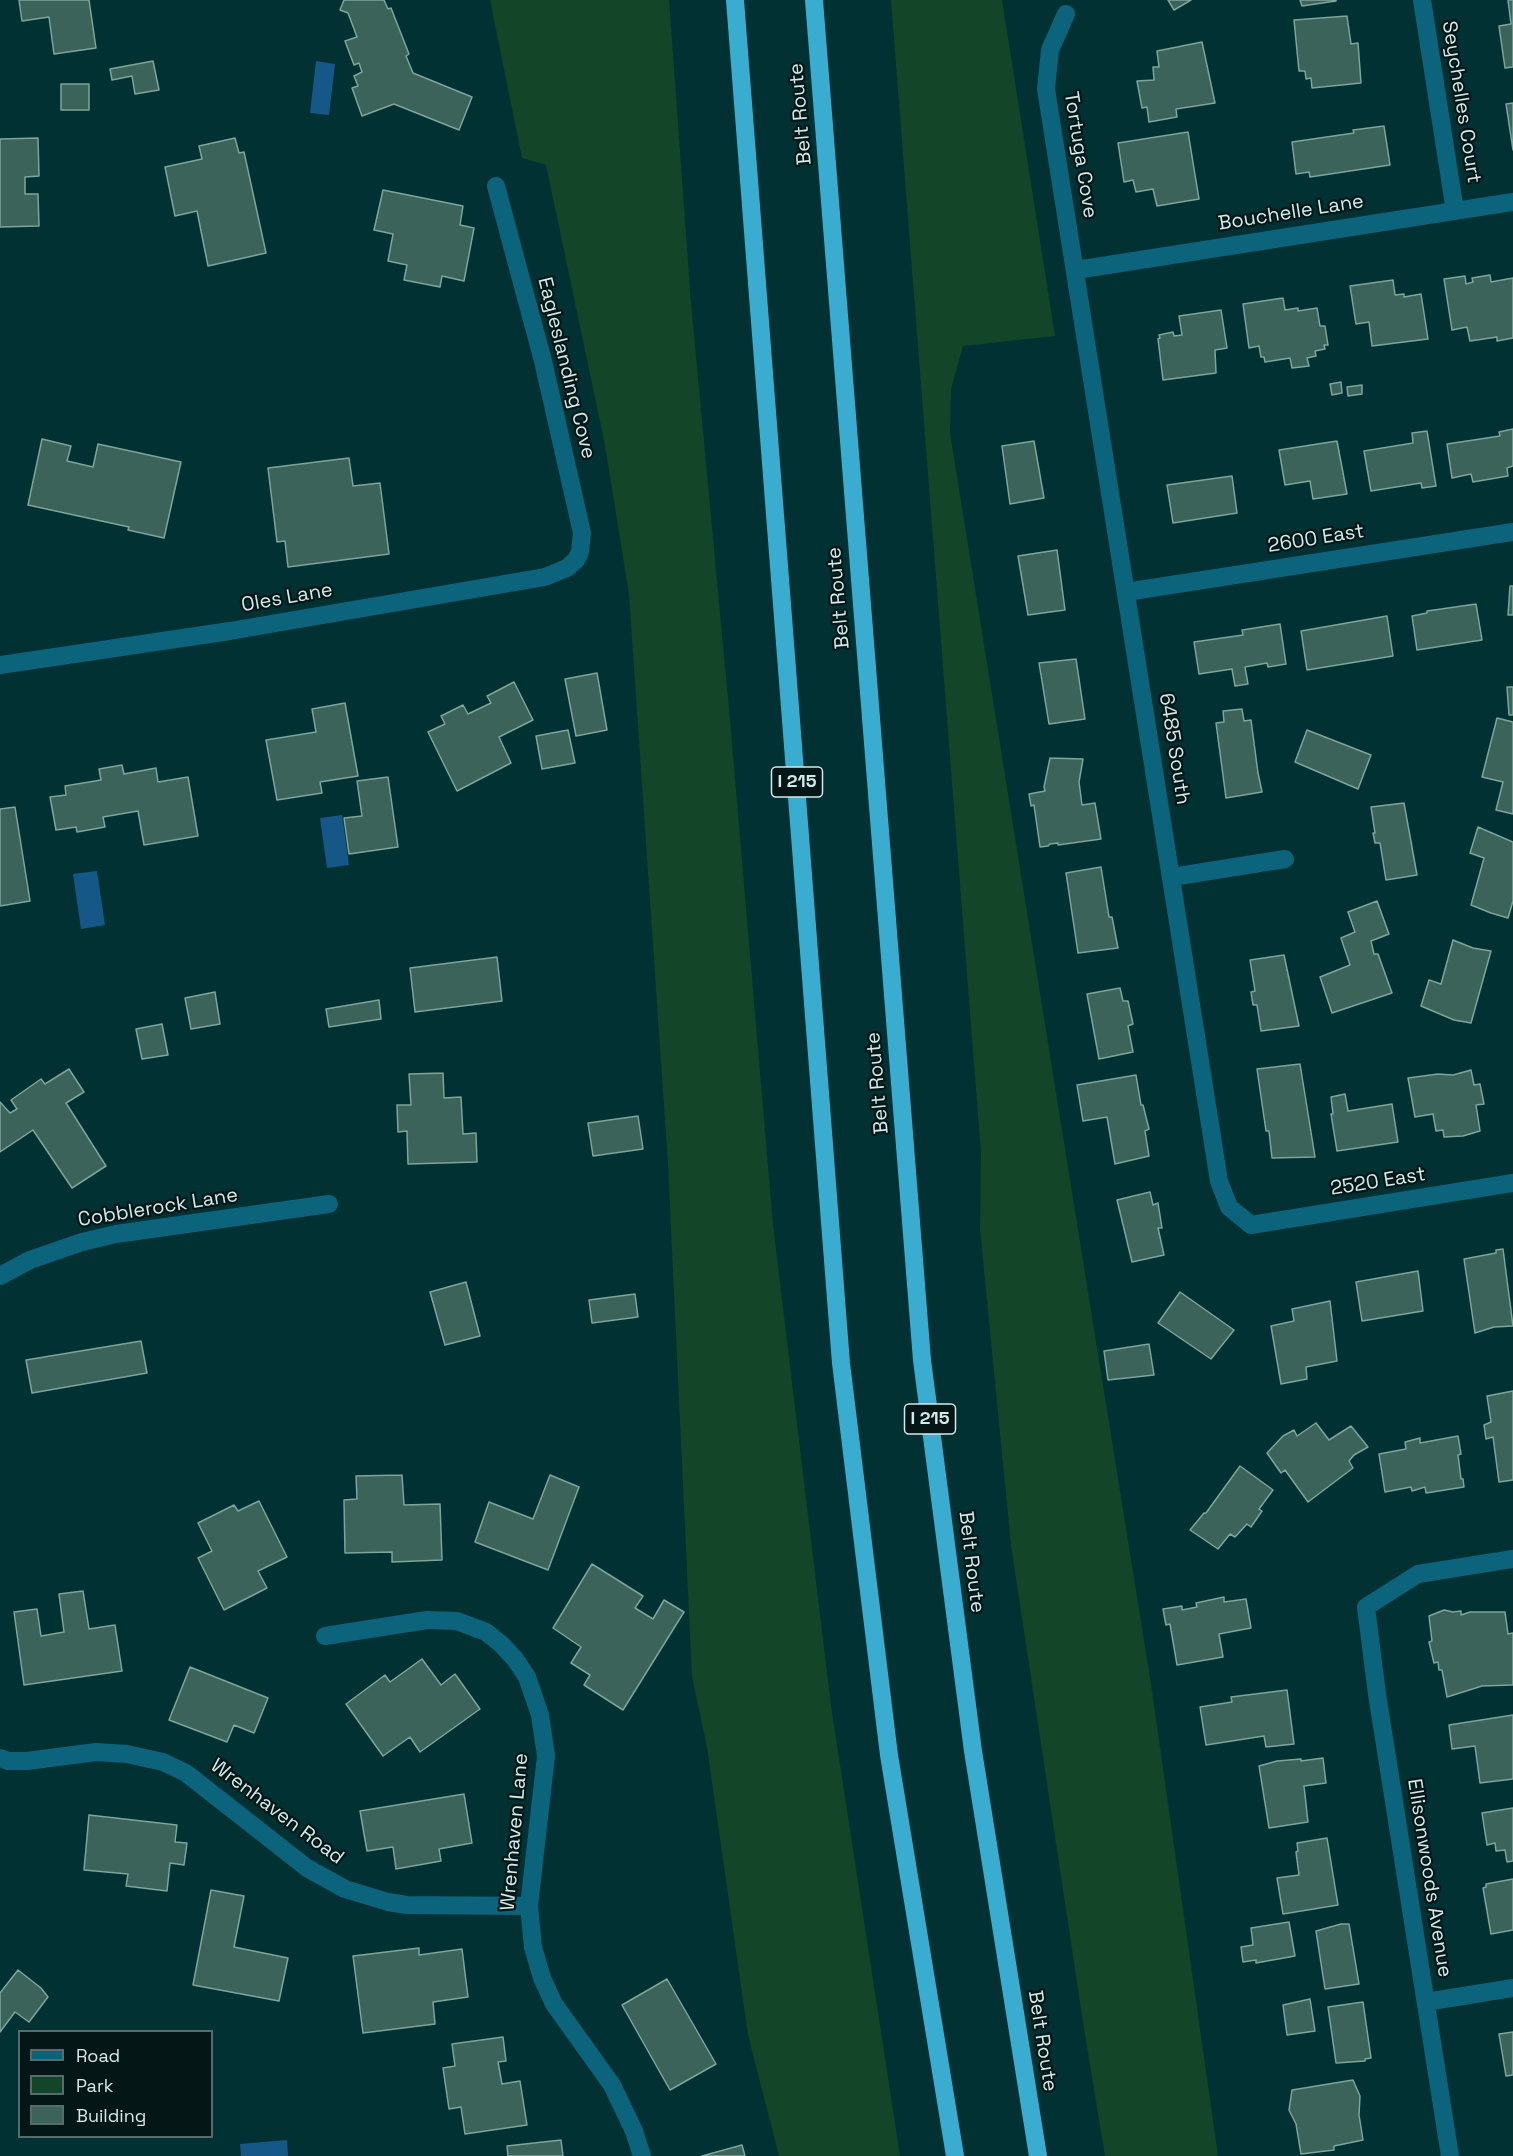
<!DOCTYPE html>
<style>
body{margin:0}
#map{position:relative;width:1513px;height:2156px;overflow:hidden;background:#023133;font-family:"Space Grotesk",sans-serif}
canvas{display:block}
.legend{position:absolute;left:18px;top:2030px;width:195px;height:108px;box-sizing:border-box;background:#051616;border:2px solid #576b6b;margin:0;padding:8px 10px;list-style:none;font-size:18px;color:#d3eaea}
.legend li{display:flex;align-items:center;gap:12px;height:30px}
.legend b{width:30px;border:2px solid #576b6b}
</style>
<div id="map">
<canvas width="1513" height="2156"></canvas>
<ul class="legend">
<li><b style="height:8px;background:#0b647c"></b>Road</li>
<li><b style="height:16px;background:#134629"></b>Park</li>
<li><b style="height:16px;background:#3c6359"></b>Building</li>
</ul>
</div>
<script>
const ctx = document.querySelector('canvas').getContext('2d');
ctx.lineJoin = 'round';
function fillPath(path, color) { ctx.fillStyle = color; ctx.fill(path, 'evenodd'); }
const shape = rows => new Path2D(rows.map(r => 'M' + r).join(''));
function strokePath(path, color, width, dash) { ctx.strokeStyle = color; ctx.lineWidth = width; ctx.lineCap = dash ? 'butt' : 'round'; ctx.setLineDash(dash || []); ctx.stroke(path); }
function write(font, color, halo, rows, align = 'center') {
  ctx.font = font + ' "Space Grotesk",sans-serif'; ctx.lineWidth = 4.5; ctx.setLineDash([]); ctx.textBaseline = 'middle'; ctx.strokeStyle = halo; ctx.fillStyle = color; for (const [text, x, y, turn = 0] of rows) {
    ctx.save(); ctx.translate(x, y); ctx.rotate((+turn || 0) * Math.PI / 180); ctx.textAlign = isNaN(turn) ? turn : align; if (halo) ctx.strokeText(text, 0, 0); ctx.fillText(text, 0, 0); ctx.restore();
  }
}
fillPath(shape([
 [490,0,669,0,691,303,730,720,773,1225,831,1706,900,2156,779,2156,748,2035,707,1747,692,1677,668,1164,629,594,605,445,546,165,522,158],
 [891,0,1002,0,1055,336,963,346,951,389,950,433,1151,1684,1218,2156,1105,2156,1083,2022,1011,1545,980,1229,981,1153]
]), '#134629');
fillPath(shape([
 [316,61,335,64,329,115,310,113],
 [342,815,349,865,327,868,320,818],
 [97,871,105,925,81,929,73,874],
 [287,2140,288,2156,241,2156,240,2144]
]), '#155888');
const building = shape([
 [19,0,89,0,96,48,54,54,49,17,22,21,19,0],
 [344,0,384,0,388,9,391,8,409,54,406,56,413,73,472,97,459,130,394,104,362,116,352,88,358,86,354,76,362,72,359,63,354,65,345,41,357,37,348,13,340,10,344,0],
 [1168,0,1191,0,1174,10,1168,0],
 [1300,0,1336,0,1336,1,1302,6,1300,0],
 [1508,0,1513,0,1513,67,1505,68,1499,26,1511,24,1508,0],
 [1347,16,1351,44,1358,43,1361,83,1312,88,1311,78,1306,79,1305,71,1299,71,1294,20,1347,16],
 [1202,42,1215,103,1176,109,1177,117,1149,122,1147,107,1142,108,1137,81,1154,80,1153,67,1159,67,1157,51,1202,42],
 [153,61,159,90,135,94,132,76,112,80,110,69,153,61],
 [61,84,89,84,89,110,61,110,61,84],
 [1513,103,1513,150,1506,104,1513,103],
 [1384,126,1390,165,1310,177,1309,172,1296,174,1292,142,1354,133,1353,130,1384,126],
 [1188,132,1199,199,1157,206,1153,189,1136,192,1133,180,1124,182,1118,143,1188,132],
 [38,138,39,176,25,177,25,194,38,194,39,226,0,227,0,139,38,138],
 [235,138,239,153,244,152,266,253,208,266,197,211,175,216,165,167,202,159,199,146,235,138],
 [383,190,463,206,460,225,474,228,464,281,442,276,440,287,404,280,407,265,388,261,393,234,374,230,383,190],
 [1490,275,1491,282,1513,278,1513,338,1497,341,1497,337,1470,341,1467,327,1452,330,1444,279,1465,276,1466,284,1473,282,1472,278,1490,275],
 [1393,280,1395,295,1404,294,1404,297,1421,294,1428,339,1372,346,1369,322,1356,324,1350,286,1393,280],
 [1283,298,1285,310,1298,308,1298,311,1317,308,1320,326,1325,326,1328,345,1324,345,1325,349,1315,351,1316,356,1307,358,1309,366,1292,368,1290,358,1265,362,1264,357,1261,357,1259,346,1249,348,1243,304,1283,298],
 [1221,310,1227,348,1215,350,1216,373,1163,380,1158,339,1160,338,1159,335,1173,332,1174,336,1182,335,1179,316,1221,310],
 [1341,382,1342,393,1332,395,1330,384,1341,382],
 [1362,385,1362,394,1348,396,1347,387,1362,385],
 [1513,429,1513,466,1507,468,1508,476,1473,482,1471,474,1452,478,1447,444,1500,436,1499,432,1513,429],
 [1427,431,1436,486,1422,488,1421,483,1371,491,1364,451,1413,443,1412,433,1427,431],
 [42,439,71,446,67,461,93,467,98,444,181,462,164,538,128,530,129,527,28,505,42,439],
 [1034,441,1044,498,1010,504,1002,446,1034,441],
 [1337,441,1347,494,1313,499,1310,481,1285,485,1279,450,1337,441],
 [349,458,353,486,380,483,389,554,288,567,285,541,277,542,268,468,349,458],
 [1232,476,1237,513,1173,523,1167,485,1232,476],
 [1057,550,1065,610,1028,615,1018,556,1057,550],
 [1510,586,1513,586,1513,615,1508,615,1510,586],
 [1476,604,1482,640,1417,650,1412,616,1427,613,1427,611,1476,604],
 [1387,616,1393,656,1307,670,1301,631,1387,616],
 [1280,624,1286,664,1268,667,1267,663,1245,667,1248,684,1235,686,1232,669,1199,674,1194,642,1243,635,1242,630,1280,624],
 [1076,659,1085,719,1049,724,1039,663,1076,659],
 [597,673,607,730,576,736,565,679,597,673],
 [514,682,533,720,499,737,511,763,457,791,428,732,445,724,441,716,463,705,468,714,491,703,487,696,514,682],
 [1507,687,1513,687,1513,715,1509,715,1507,687],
 [345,703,358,776,320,782,322,793,277,800,266,740,316,732,312,709,345,703],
 [1242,709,1244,721,1251,720,1258,773,1262,792,1226,798,1216,723,1224,722,1223,711,1242,709],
 [1497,718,1513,722,1513,814,1496,810,1503,782,1482,777,1497,718],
 [568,730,575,763,542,769,536,736,568,730],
 [1307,730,1371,755,1358,789,1295,762,1307,730],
 [1050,758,1083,759,1079,782,1082,805,1095,803,1101,839,1058,845,1058,843,1050,844,1048,846,1040,847,1034,805,1031,806,1029,794,1045,791,1044,787,1050,758],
 [122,765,124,774,156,768,158,782,188,777,198,836,144,845,138,811,103,817,105,827,77,832,76,827,56,830,50,797,66,795,65,786,101,780,99,769,122,765],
 [388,777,398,847,349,854,344,818,362,816,357,781,388,777],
 [1404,803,1417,875,1386,880,1380,843,1375,843,1373,833,1375,833,1371,807,1404,803],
 [15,807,30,901,0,906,0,809,15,807],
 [1478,827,1513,842,1513,901,1508,918,1491,913,1471,905,1484,858,1470,853,1478,827],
 [1101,867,1109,917,1112,917,1118,948,1078,953,1066,873,1101,867],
 [1377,901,1389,934,1371,941,1374,954,1378,954,1392,993,1332,1013,1320,977,1350,965,1341,938,1355,932,1348,912,1377,901],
 [1453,940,1473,948,1491,951,1471,1023,1454,1020,1421,1006,1429,980,1441,984,1453,940],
 [1284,955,1299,1026,1261,1031,1257,1005,1253,1005,1251,992,1255,991,1250,960,1284,955],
 [497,957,502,1001,415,1012,410,968,497,957],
 [1120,988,1123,1001,1128,1001,1133,1024,1128,1026,1133,1052,1099,1059,1087,994,1120,988],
 [215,992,220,1024,191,1029,185,998,215,992],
 [379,1000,381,1019,329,1027,326,1009,379,1000],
 [162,1024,168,1055,142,1059,136,1029,162,1024],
 [1300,1064,1315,1157,1272,1158,1269,1131,1266,1131,1257,1069,1300,1064],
 [69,1069,84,1092,66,1103,106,1166,72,1188,33,1130,0,1152,0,1102,10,1113,17,1109,11,1100,41,1079,45,1084,69,1069],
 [1471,1070,1474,1085,1480,1084,1484,1104,1476,1105,1480,1131,1463,1136,1444,1137,1443,1130,1436,1131,1433,1114,1415,1117,1408,1078,1438,1074,1453,1075,1471,1070],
 [443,1073,444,1098,461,1097,463,1134,476,1133,477,1162,408,1164,407,1131,398,1132,397,1105,411,1105,409,1074,443,1073],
 [1136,1075,1141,1105,1143,1105,1149,1129,1145,1131,1149,1156,1115,1164,1107,1117,1083,1121,1077,1085,1136,1075],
 [1345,1094,1348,1111,1392,1104,1398,1142,1337,1151,1331,1114,1333,1114,1331,1097,1345,1094],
 [638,1116,643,1149,593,1156,588,1123,638,1116],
 [1150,1192,1153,1205,1158,1203,1162,1228,1158,1228,1164,1255,1132,1262,1117,1200,1150,1192],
 [1503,1249,1513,1326,1494,1327,1475,1333,1464,1259,1496,1253,1496,1250,1503,1249],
 [1418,1271,1423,1311,1362,1321,1356,1282,1418,1271],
 [466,1282,480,1336,445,1345,430,1292,466,1282],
 [1180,1292,1234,1330,1211,1359,1158,1323,1180,1292],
 [635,1294,638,1317,592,1323,589,1300,635,1294],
 [1330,1301,1337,1361,1306,1367,1307,1379,1281,1384,1271,1326,1294,1321,1292,1309,1330,1301],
 [141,1341,147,1373,32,1393,26,1360,141,1341],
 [1149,1344,1154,1375,1108,1380,1104,1351,1149,1344],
 [1513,1391,1513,1480,1499,1482,1493,1437,1486,1439,1484,1425,1491,1422,1487,1396,1513,1391],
 [1316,1423,1329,1440,1351,1426,1368,1447,1354,1455,1349,1461,1353,1468,1308,1502,1285,1470,1281,1473,1267,1453,1283,1436,1294,1430,1297,1436,1316,1423],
 [1458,1436,1461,1454,1458,1455,1461,1479,1463,1479,1464,1487,1426,1493,1425,1487,1412,1491,1411,1487,1385,1492,1379,1454,1406,1449,1405,1442,1420,1438,1420,1443,1458,1436],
 [1240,1466,1273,1490,1259,1509,1262,1511,1251,1527,1247,1524,1235,1537,1230,1534,1218,1549,1190,1530,1204,1513,1206,1513,1240,1466],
 [402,1475,404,1505,440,1504,442,1560,392,1562,392,1552,345,1553,344,1500,357,1499,356,1476,402,1475],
 [550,1475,579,1487,548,1570,475,1542,489,1502,533,1519,550,1475],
 [259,1501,287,1557,258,1571,267,1588,224,1610,198,1558,212,1551,198,1523,234,1505,238,1511,259,1501],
 [592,1564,643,1596,635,1608,653,1619,664,1600,684,1612,623,1710,584,1685,590,1675,571,1663,581,1647,553,1628,592,1564],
 [83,1591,89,1629,115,1625,122,1671,24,1685,14,1612,37,1609,41,1636,64,1632,59,1594,83,1591],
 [1224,1597,1224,1602,1246,1599,1251,1628,1219,1634,1223,1657,1177,1665,1170,1624,1166,1625,1163,1609,1182,1606,1182,1610,1197,1607,1196,1603,1224,1597],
 [1444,1610,1453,1612,1461,1611,1461,1615,1470,1612,1505,1612,1508,1634,1513,1633,1513,1685,1482,1686,1447,1697,1442,1670,1439,1670,1438,1662,1434,1663,1429,1642,1432,1641,1429,1616,1444,1610],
 [422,1659,441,1685,455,1674,480,1709,420,1752,410,1737,383,1756,346,1704,385,1675,390,1682,422,1659],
 [190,1667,268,1698,254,1733,234,1725,227,1742,169,1720,190,1667],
 [1287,1690,1294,1744,1266,1747,1264,1736,1206,1745,1200,1707,1232,1702,1231,1697,1287,1690],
 [1513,1715,1513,1779,1480,1783,1475,1746,1452,1749,1449,1725,1513,1715],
 [1323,1758,1326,1783,1304,1786,1308,1822,1269,1828,1259,1766,1277,1761,1301,1759,1301,1761,1323,1758],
 [464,1794,472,1843,439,1849,441,1861,396,1869,393,1847,367,1851,360,1811,464,1794],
 [1513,1808,1513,1861,1507,1862,1505,1850,1496,1851,1495,1843,1487,1845,1482,1813,1513,1808],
 [89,1815,177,1825,175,1842,187,1843,184,1865,170,1863,167,1891,126,1886,128,1874,84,1870,89,1815],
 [1327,1838,1338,1905,1283,1914,1277,1878,1299,1875,1296,1852,1298,1851,1297,1843,1327,1838],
 [1513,1879,1513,1930,1491,1934,1483,1888,1486,1887,1486,1884,1513,1879],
 [211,1890,244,1896,234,1947,288,1958,279,2001,193,1985,211,1890],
 [1289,1922,1295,1956,1256,1963,1256,1960,1243,1962,1241,1947,1253,1945,1251,1928,1289,1922],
 [1341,1924,1349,1924,1359,1984,1325,1989,1316,1931,1341,1924],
 [419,1948,419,1955,462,1949,468,1997,433,2002,435,2024,363,2033,353,1956,419,1948],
 [18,1970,41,1988,48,1997,29,2022,15,2012,0,2032,0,1993,18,1970],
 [667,1979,716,2064,670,2090,622,2005,667,1979],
 [1310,1999,1315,2031,1287,2035,1283,2005,1310,1999],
 [1363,2002,1371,2058,1365,2059,1365,2061,1336,2063,1328,2007,1363,2002],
 [1513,2032,1513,2075,1506,2076,1499,2034,1513,2032],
 [503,2037,506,2061,498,2062,502,2084,520,2081,527,2125,465,2134,461,2107,449,2109,443,2068,455,2066,452,2044,503,2037],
 [1353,2080,1360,2096,1359,2115,1363,2140,1334,2146,1334,2150,1301,2154,1296,2124,1289,2110,1292,2090,1353,2080],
 [561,2140,563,2156,508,2156,507,2146,561,2140],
 [742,2145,745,2156,702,2156,742,2145]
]);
fillPath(building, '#3c6359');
strokePath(building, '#7ca59b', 1.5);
strokePath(shape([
 [1422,0,1455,211],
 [1066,14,1050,50,1046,89,1219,1181,1229,1207,1251,1225,1513,1183],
 [1076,270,1513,202],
 [1126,592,1513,532],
 [0,665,230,631,545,577,567,568,576,560,580,552,582,533,543,361,496,186],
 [1172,877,1285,859],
 [0,1276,30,1260,82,1242,116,1234,329,1204],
 [325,1636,427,1620,457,1621,486,1632,501,1644,515,1659,527,1677,540,1715,546,1756,529,1906,533,1947,542,1978,554,2004,612,2085,634,2131,642,2156],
 [0,1758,8,1761,27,1761,96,1752,127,1754,163,1762,186,1773,307,1868,345,1889,388,1902,407,1905,529,1906],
 [1426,2002,1513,1988],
 [1450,2156,1377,1694,1366,1607,1418,1574,1513,1559]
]), '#0b647c', 18);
strokePath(shape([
 [735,0,841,1363,889,1755,955,2156],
 [814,0,922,1360,973,1751,1038,2156]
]), '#39accf', 18);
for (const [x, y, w] of [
 [797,782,51],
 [930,1419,51]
]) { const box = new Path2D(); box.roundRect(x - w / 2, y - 15, w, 30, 4.5); ctx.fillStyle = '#051616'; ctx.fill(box); strokePath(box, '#d3eaea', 1.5); }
write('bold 18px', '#d3eaea', null, [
 ["I 215",797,782],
 ["I 215",930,1419]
]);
write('20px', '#d3eaea', '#051616', [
 ["Seychelles Court",1461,102,81],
 ["Belt Route",801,114,-95],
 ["Tortuga Cove",1080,155,81],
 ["Bouchelle Lane",1291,213,-9],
 ["Eagleslanding Cove",566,368,76],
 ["2600 East",1316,539,-9],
 ["Oles Lane",287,598,-10],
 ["Belt Route",839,598,-95],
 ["6485 South",1174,749,81],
 ["Belt Route",878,1083,-95],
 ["2520 East",1378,1182,-9],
 ["Cobblerock Lane",158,1208,-9],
 ["Belt Route",971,1562,83],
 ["Wrenhaven Road",277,1812,37],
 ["Wrenhaven Lane",515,1832,-85],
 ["Ellisonwoods Avenue",1429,1878,81],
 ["Belt Route",1042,2041,81]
]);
</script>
